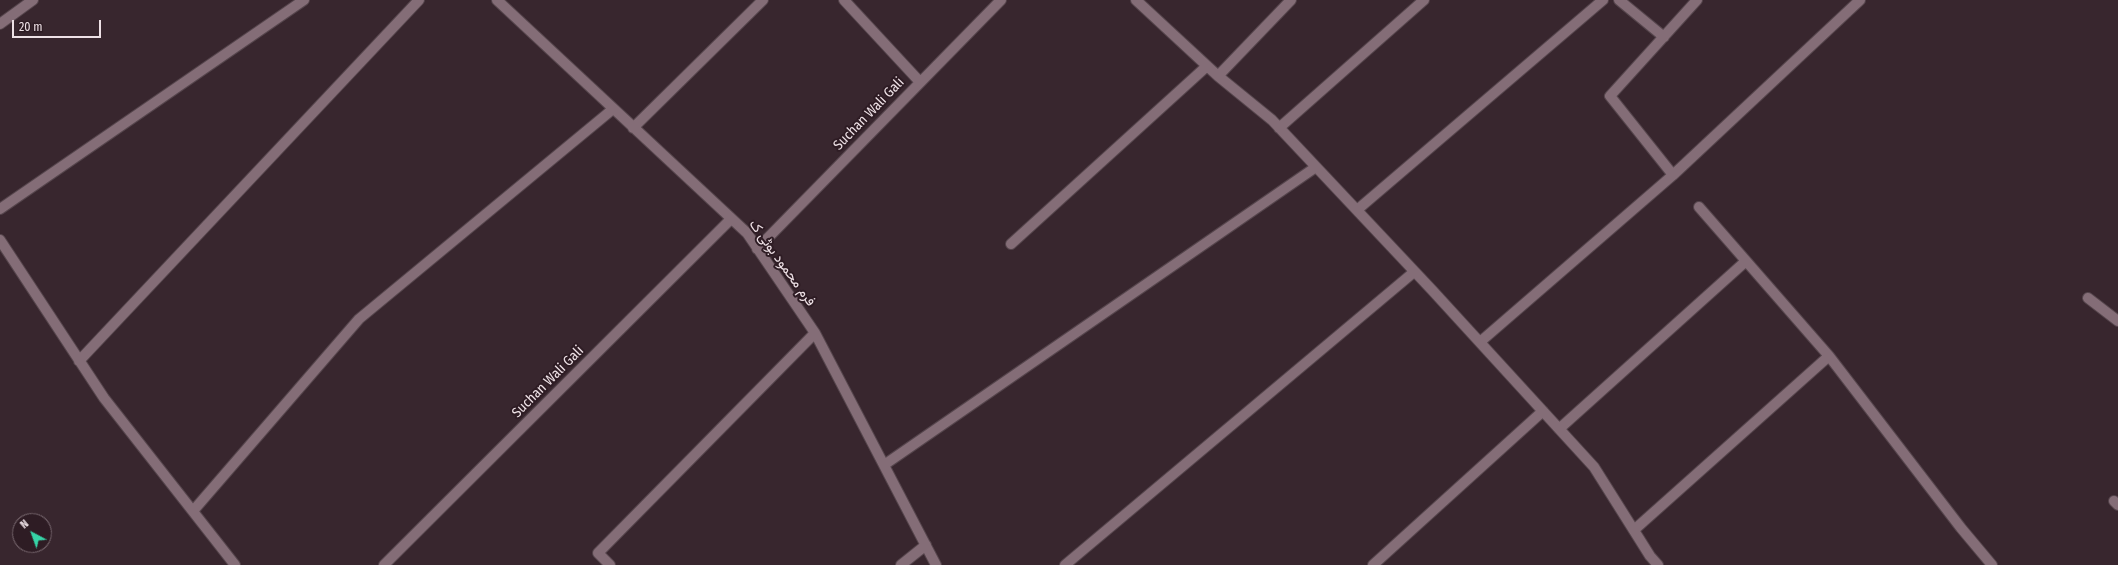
<!DOCTYPE html>
<meta charset="utf-8">
<style>
body{margin:0}
#map{position:relative;width:2118px;height:565px;overflow:hidden;background:#38262e;font-family:"Fira Sans Condensed",sans-serif}
canvas{display:block}
.north{position:absolute;left:12px;top:513px;width:40px;height:40px;box-sizing:border-box;background:#2e1c24;border:1px solid #7b6b72;border-radius:50%;rotate:319deg;font-size:11px;font-weight:700;line-height:16px;text-align:center;color:#eee1e6}
.north::after{content:'';display:block;margin:auto;width:14px;height:18px;background:#36d4a7;clip-path:polygon(50% 0,100% 100%,50% 72%,0 100%)}
.scale{position:absolute;left:12px;top:20px;width:89px;height:18px;box-sizing:border-box;border:2px solid #eee1e6;border-top:0;padding-left:5px;font-size:12px;line-height:14px;white-space:nowrap;color:#eee1e6;-webkit-text-stroke:3px #2e1c24;paint-order:stroke}
</style>
<div id="map">
<canvas width="2118" height="565"></canvas>
<div class="north">N</div>
<div class="scale">20 m</div>
</div>
<script>
const ctx = document.querySelector('canvas').getContext('2d');
ctx.lineJoin = 'round';
const shape = rows => new Path2D(rows.map(r => 'M' + r).join(''));
function strokePath(path, color, width, dash) { ctx.strokeStyle = color; ctx.lineWidth = width; ctx.lineCap = dash ? 'butt' : 'round'; ctx.setLineDash(dash || []); ctx.stroke(path); }
function write(font, color, halo, rows, align = 'center') {
  ctx.font = font + ' "Fira Sans Condensed",Vazirmatn,sans-serif'; ctx.lineWidth = 4; ctx.setLineDash([]); ctx.textBaseline = 'middle'; ctx.strokeStyle = halo; ctx.fillStyle = color; for (const [text, x, y, turn = 0] of rows) {
    ctx.save(); ctx.translate(x, y); ctx.rotate((+turn || 0) * Math.PI / 180); ctx.textAlign = isNaN(turn) ? turn : align; if (halo) ctx.strokeText(text, 0, 0); ctx.fillText(text, 0, 0); ctx.restore();
  }
}
const minor = shape([
 [497,0,747,233,815,333,936,565],
 [844,0,920,82],
 [1136,0,1218,76,1272,120,1432,290,1594,467,1650,556,1658,565],
 [1619,0,1664,37],
 [1697,0,1610,96,1673,175,1860,0],
 [0,24,33,0],
 [1218,76,1291,0],
 [633,128,763,0],
 [1279,128,1424,0],
 [1699,207,1829,356,1961,528,1992,565],
 [0,209,304,0],
 [1357,210,1603,0],
 [0,240,104,398,235,565],
 [1011,244,1207,66],
 [757,249,1001,0],
 [2088,298,2118,321],
 [1480,342,1673,175],
 [79,361,419,0],
 [1559,429,1746,261],
 [884,465,1316,167],
 [2114,501,2118,505],
 [193,511,359,319,613,109],
 [1634,530,1829,356],
 [384,565,731,219],
 [610,565,598,553,815,333],
 [901,565,926,545],
 [1065,565,1414,272],
 [1373,565,1543,411]
]);
strokePath(minor, '#55454c', 12);
strokePath(minor, '#846d77', 10);
write('14px', '#eee1e6', '#2e1c24', [
 ["Suchan Wali Gali",869,114,-46],
 ["فرم محمود بوٹی ک",782,263,54],
 ["Suchan Wali Gali",548,382,-45]
]);
</script>
